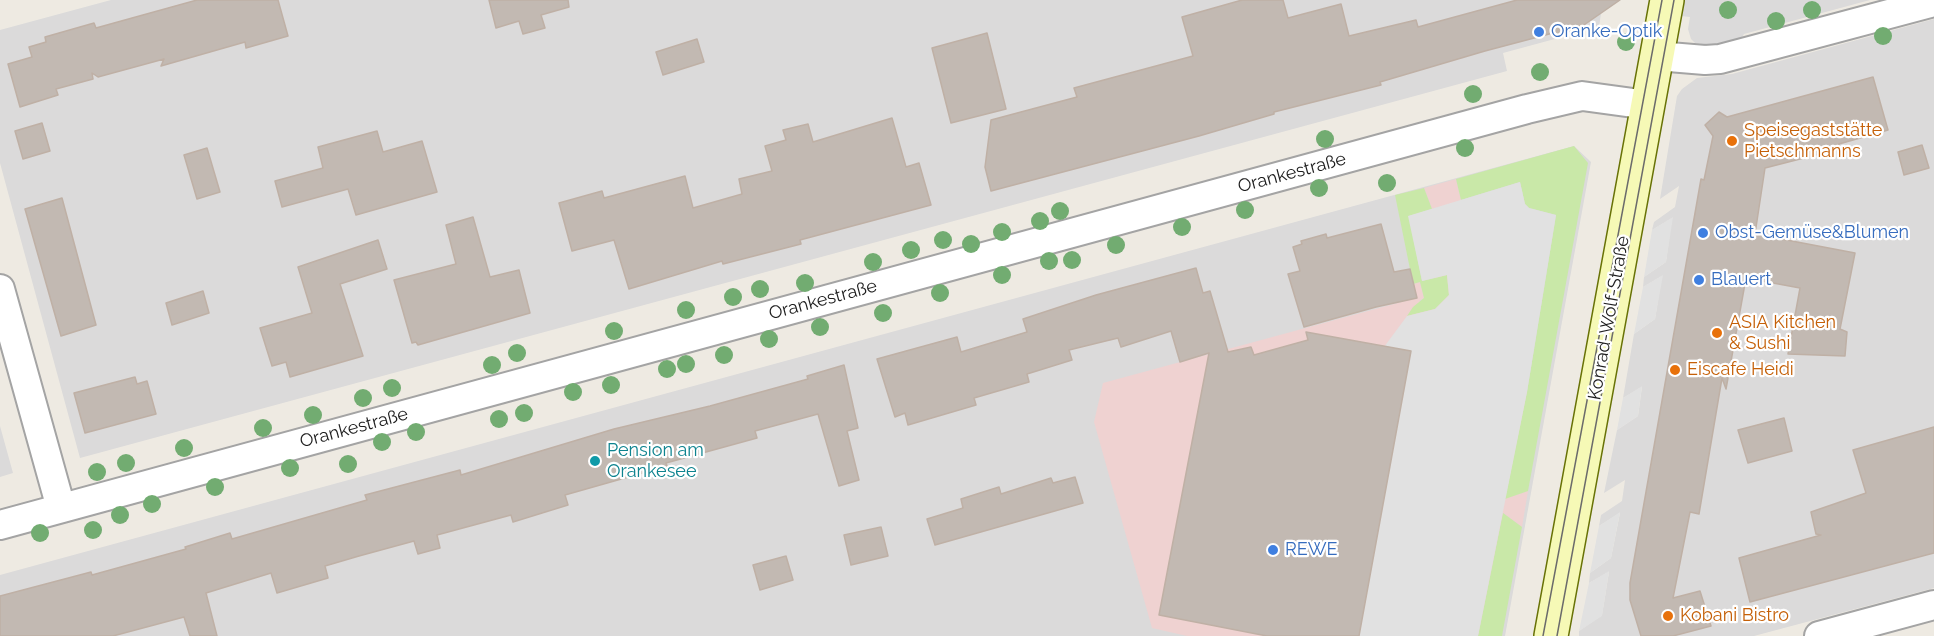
<!DOCTYPE html>
<meta charset="utf-8">
<style>
body{margin:0}
canvas{display:block;background:#eeeae2}
</style>
<canvas width="1934" height="636"></canvas>
<script>
const ctx = document.querySelector('canvas').getContext('2d');
ctx.lineJoin = 'round';
function fillPath(path, color) { ctx.fillStyle = color; ctx.fill(path, 'evenodd'); }
const shape = rows => new Path2D(rows.map(r => 'M' + r).join(''));
function strokePath(path, color, width, dash) { ctx.strokeStyle = color; ctx.lineWidth = width; ctx.lineCap = dash ? 'butt' : 'round'; ctx.setLineDash(dash || []); ctx.stroke(path); }
function write(font, color, halo, rows, align = 'center') {
  ctx.font = font + ' Raleway,sans-serif'; ctx.lineWidth = 4.5; ctx.setLineDash([]); ctx.textBaseline = 'middle'; ctx.strokeStyle = halo; ctx.fillStyle = color; for (const [text, x, y, turn = 0] of rows) {
    ctx.save(); ctx.translate(x, y); ctx.rotate((+turn || 0) * Math.PI / 180); ctx.textAlign = isNaN(turn) ? turn : align; if (halo) ctx.strokeText(text, 0, 0); ctx.fillText(text, 0, 0); ctx.restore();
  }
}
fillPath(shape([
 [111,0,1603,0,1599,27,1503,53,1507,71,80,458,0,163,0,30],
 [1682,0,1870,0,1744,34,1738,44,1709,45,1695,43,1691,39,1688,29,1690,17,1681,16,1679,13],
 [1934,19,1934,588,1754,636,1579,636,1579,631,1602,615,1609,572,1589,583,1590,573,1611,558,1620,513,1599,526,1601,515,1622,501,1625,480,1604,493,1617,430,1638,416,1642,387,1623,398,1634,334,1655,319,1662,276,1643,287,1644,277,1666,262,1672,218,1652,230,1654,222,1675,207,1679,186,1660,199,1677,96,1682,89,1697,78,1732,74],
 [1574,146,1591,162,1505,636,0,636,0,575],
 [0,426,13,473,0,477]
]), '#dbdada');
fillPath(shape([
 [1456,179,1461,200,1527,392,1506,498,1528,491,1522,527,1503,513,1478,636,1187,636,1152,628,1094,422,1103,383,1416,298,1413,284,1420,282,1424,298,1419,301,1436,309,1432,209,1424,188]
]), '#efd2d1');
fillPath(shape([
 [1574,146,1588,163,1528,491,1505,499,1527,392,1556,215,1529,208,1525,204,1520,182,1461,200,1456,179],
 [1424,188,1432,209,1409,216,1422,281,1447,275,1449,295,1435,309,1407,316,1413,307,1424,298,1420,282,1413,284,1395,195],
 [1503,513,1522,527,1502,636,1478,636]
]), '#c9e8a8');
fillPath(shape([
 [1520,182,1525,204,1529,208,1556,215,1527,392,1478,636,1359,636,1384,347,1407,316,1435,309,1449,295,1447,275,1422,281,1408,216],
 [1673,217,1666,262,1644,277,1652,230],
 [1663,275,1655,319,1634,334,1643,287],
 [1642,386,1638,416,1617,430,1623,398],
 [1620,512,1611,558,1590,573,1599,526],
 [1609,571,1602,616,1579,631,1589,583]
]), '#e1e1e1');
const building = shape([
 [197,0,278,0,288,36,246,48,245,42,161,66,164,59,98,77,92,73,93,79,56,89,58,95,20,107,8,64,32,57,29,47,46,42,45,37,94,23,96,28,197,0],
 [489,0,568,0,569,7,541,15,545,28,523,34,519,21,496,28,489,0],
 [1242,0,1283,0,1288,18,1341,4,1349,36,1416,20,1418,27,1517,0,1620,0,1581,27,1554,35,1553,33,1485,51,1380,82,1381,85,1274,112,1274,114,1199,136,991,191,985,167,991,120,1077,97,1074,88,1193,56,1182,17,1242,0],
 [987,33,1006,109,951,123,932,48,987,33],
 [697,39,704,62,663,75,656,52,697,39],
 [1873,77,1888,130,1839,144,1839,149,1765,168,1755,234,1855,253,1840,329,1847,332,1845,356,1788,354,1800,288,1746,278,1726,389,1722,378,1699,514,1690,512,1673,598,1700,591,1711,626,1673,636,1641,636,1630,600,1630,583,1701,179,1704,180,1713,136,1705,125,1719,112,1727,117,1873,77],
 [892,118,906,167,919,163,931,205,800,240,801,244,723,264,722,261,629,289,614,240,572,251,559,203,602,191,604,198,685,176,693,208,742,194,739,179,772,171,765,146,786,140,783,130,808,124,813,142,892,118],
 [42,123,50,151,23,159,15,131,42,123],
 [377,131,383,152,422,141,437,192,356,215,348,189,282,207,275,181,323,168,318,147,377,131],
 [1922,145,1929,168,1904,175,1898,152,1922,145],
 [207,148,220,192,197,199,184,155,207,148],
 [62,198,96,325,61,336,25,209,62,198],
 [473,217,490,277,519,270,530,313,418,345,416,342,412,343,394,280,456,264,446,225,473,217],
 [1381,224,1394,272,1410,269,1417,298,1376,307,1304,327,1288,274,1300,271,1293,247,1302,244,1301,241,1326,234,1327,238,1381,224],
 [378,240,387,269,340,284,363,356,290,377,286,362,272,366,260,328,312,313,298,267,378,240],
 [1196,268,1203,293,1210,291,1228,352,1251,347,1254,355,1308,340,1306,332,1411,351,1359,636,1267,636,1159,615,1209,353,1180,362,1171,331,1121,347,1118,338,1069,350,1072,360,1027,374,1029,382,974,398,976,405,908,425,905,413,895,417,877,359,957,337,961,352,1027,332,1023,319,1096,295,1196,268],
 [203,291,209,313,172,325,166,303,203,291],
 [844,365,858,428,847,431,859,480,839,486,818,414,755,431,757,438,666,463,667,466,565,495,568,505,513,522,511,515,437,535,440,548,418,554,414,541,359,556,325,566,328,578,277,593,271,573,206,593,217,636,190,636,184,617,113,636,0,636,0,596,91,572,92,575,186,549,185,547,230,533,232,539,367,500,365,495,460,470,461,475,614,429,710,406,808,379,807,376,844,365],
 [135,377,137,384,147,381,156,414,85,433,74,393,135,377],
 [1784,418,1792,451,1748,463,1738,430,1784,418],
 [1934,427,1934,553,1750,602,1739,558,1821,535,1816,534,1811,512,1866,493,1853,450,1934,427],
 [1075,477,1083,503,935,545,927,519,963,508,961,499,999,487,1001,494,1051,478,1053,483,1075,477],
 [881,527,888,556,851,565,844,535,881,527],
 [786,556,793,580,760,590,753,565,786,556]
]);
fillPath(building, '#c2b9b2');
strokePath(building, '#bfb0a5', 1.5);
const street = shape([
 [1657,56,1705,60,1720,59,1934,2],
 [0,289,61,508],
 [0,525,1527,109,1582,96,1648,105],
 [1819,636,1934,605]
]);
const secondary = shape([
 [1551,636,1667,0]
]);
strokePath(street, '#a4a4a4', 32);
strokePath(secondary, '#687206', 36);
strokePath(street, '#fff', 28);
strokePath(secondary, '#f6f9b6', 33);
strokePath(shape([
 [1543,636,1662,0],
 [1557,636,1674,0]
]), '#6b6b6b', 1.5);
ctx.fillStyle = '#72ac71';
for (const [x, y] of [
 [1728,10],
 [1812,10],
 [1776,21],
 [1883,36],
 [1626,42],
 [1540,72],
 [1473,94],
 [1325,139],
 [1465,148],
 [1387,183],
 [1319,188],
 [1245,210],
 [1060,211],
 [1040,221],
 [1182,227],
 [1002,232],
 [943,240],
 [971,244],
 [1116,245],
 [911,250],
 [1072,260],
 [1049,261],
 [873,262],
 [1002,275],
 [805,283],
 [760,289],
 [940,293],
 [733,297],
 [686,310],
 [883,313],
 [820,327],
 [614,331],
 [769,339],
 [517,353],
 [724,355],
 [686,364],
 [492,365],
 [667,369],
 [611,385],
 [392,388],
 [573,392],
 [363,398],
 [524,413],
 [313,415],
 [499,419],
 [263,428],
 [416,432],
 [382,442],
 [184,448],
 [126,463],
 [348,464],
 [290,468],
 [97,472],
 [215,487],
 [152,504],
 [120,515],
 [93,530],
 [40,533]
]) { ctx.beginPath(); ctx.arc(x, y, 9, 0, 2 * Math.PI); ctx.fill(); }
for (const [x, y, r, color] of [
 [1539,32,6,"#3f7fe0"],
 [1732,141,6,"#e8710a"],
 [1703,233,6,"#3f7fe0"],
 [1699,280,6,"#3f7fe0"],
 [1717,333,6,"#e8710a"],
 [1675,370,6,"#e8710a"],
 [595,461,6,"#0f9aa8"],
 [1273,550,6,"#3f7fe0"],
 [1668,616,6,"#e8710a"]
]) { const dot = new Path2D(); dot.arc(x, y, r, 0, 2 * Math.PI); ctx.fillStyle = color; ctx.fill(dot); strokePath(dot, '#fff', 2); }
write('18px', '#366cbe', '#fff', [
 ["Oranke-Optik",1551,32],
 ["Obst-Gemüse&Blumen",1715,233],
 ["Blauert",1711,280],
 ["REWE",1285,550]
], 'left');
write('18px', '#c56008', '#fff', [
 ["Speisegaststätte",1744,131],
 ["Pietschmanns",1744,152],
 ["ASIA Kitchen",1729,323],
 ["& Sushi",1729,344],
 ["Eiscafe Heidi",1687,370],
 ["Kobani Bistro",1680,616]
], 'left');
write('18px', '#1d1d1d', '#fff', [
 ["Orankestraße",1292,173,-15],
 ["Orankestraße",823,300,-15],
 ["Konrad-Wolf-Straße",1609,318,-80],
 ["Orankestraße",354,428,-15]
]);
write('18px', '#0d838f', '#fff', [
 ["Pension am",607,451],
 ["Orankesee",607,472]
], 'left');
</script>
